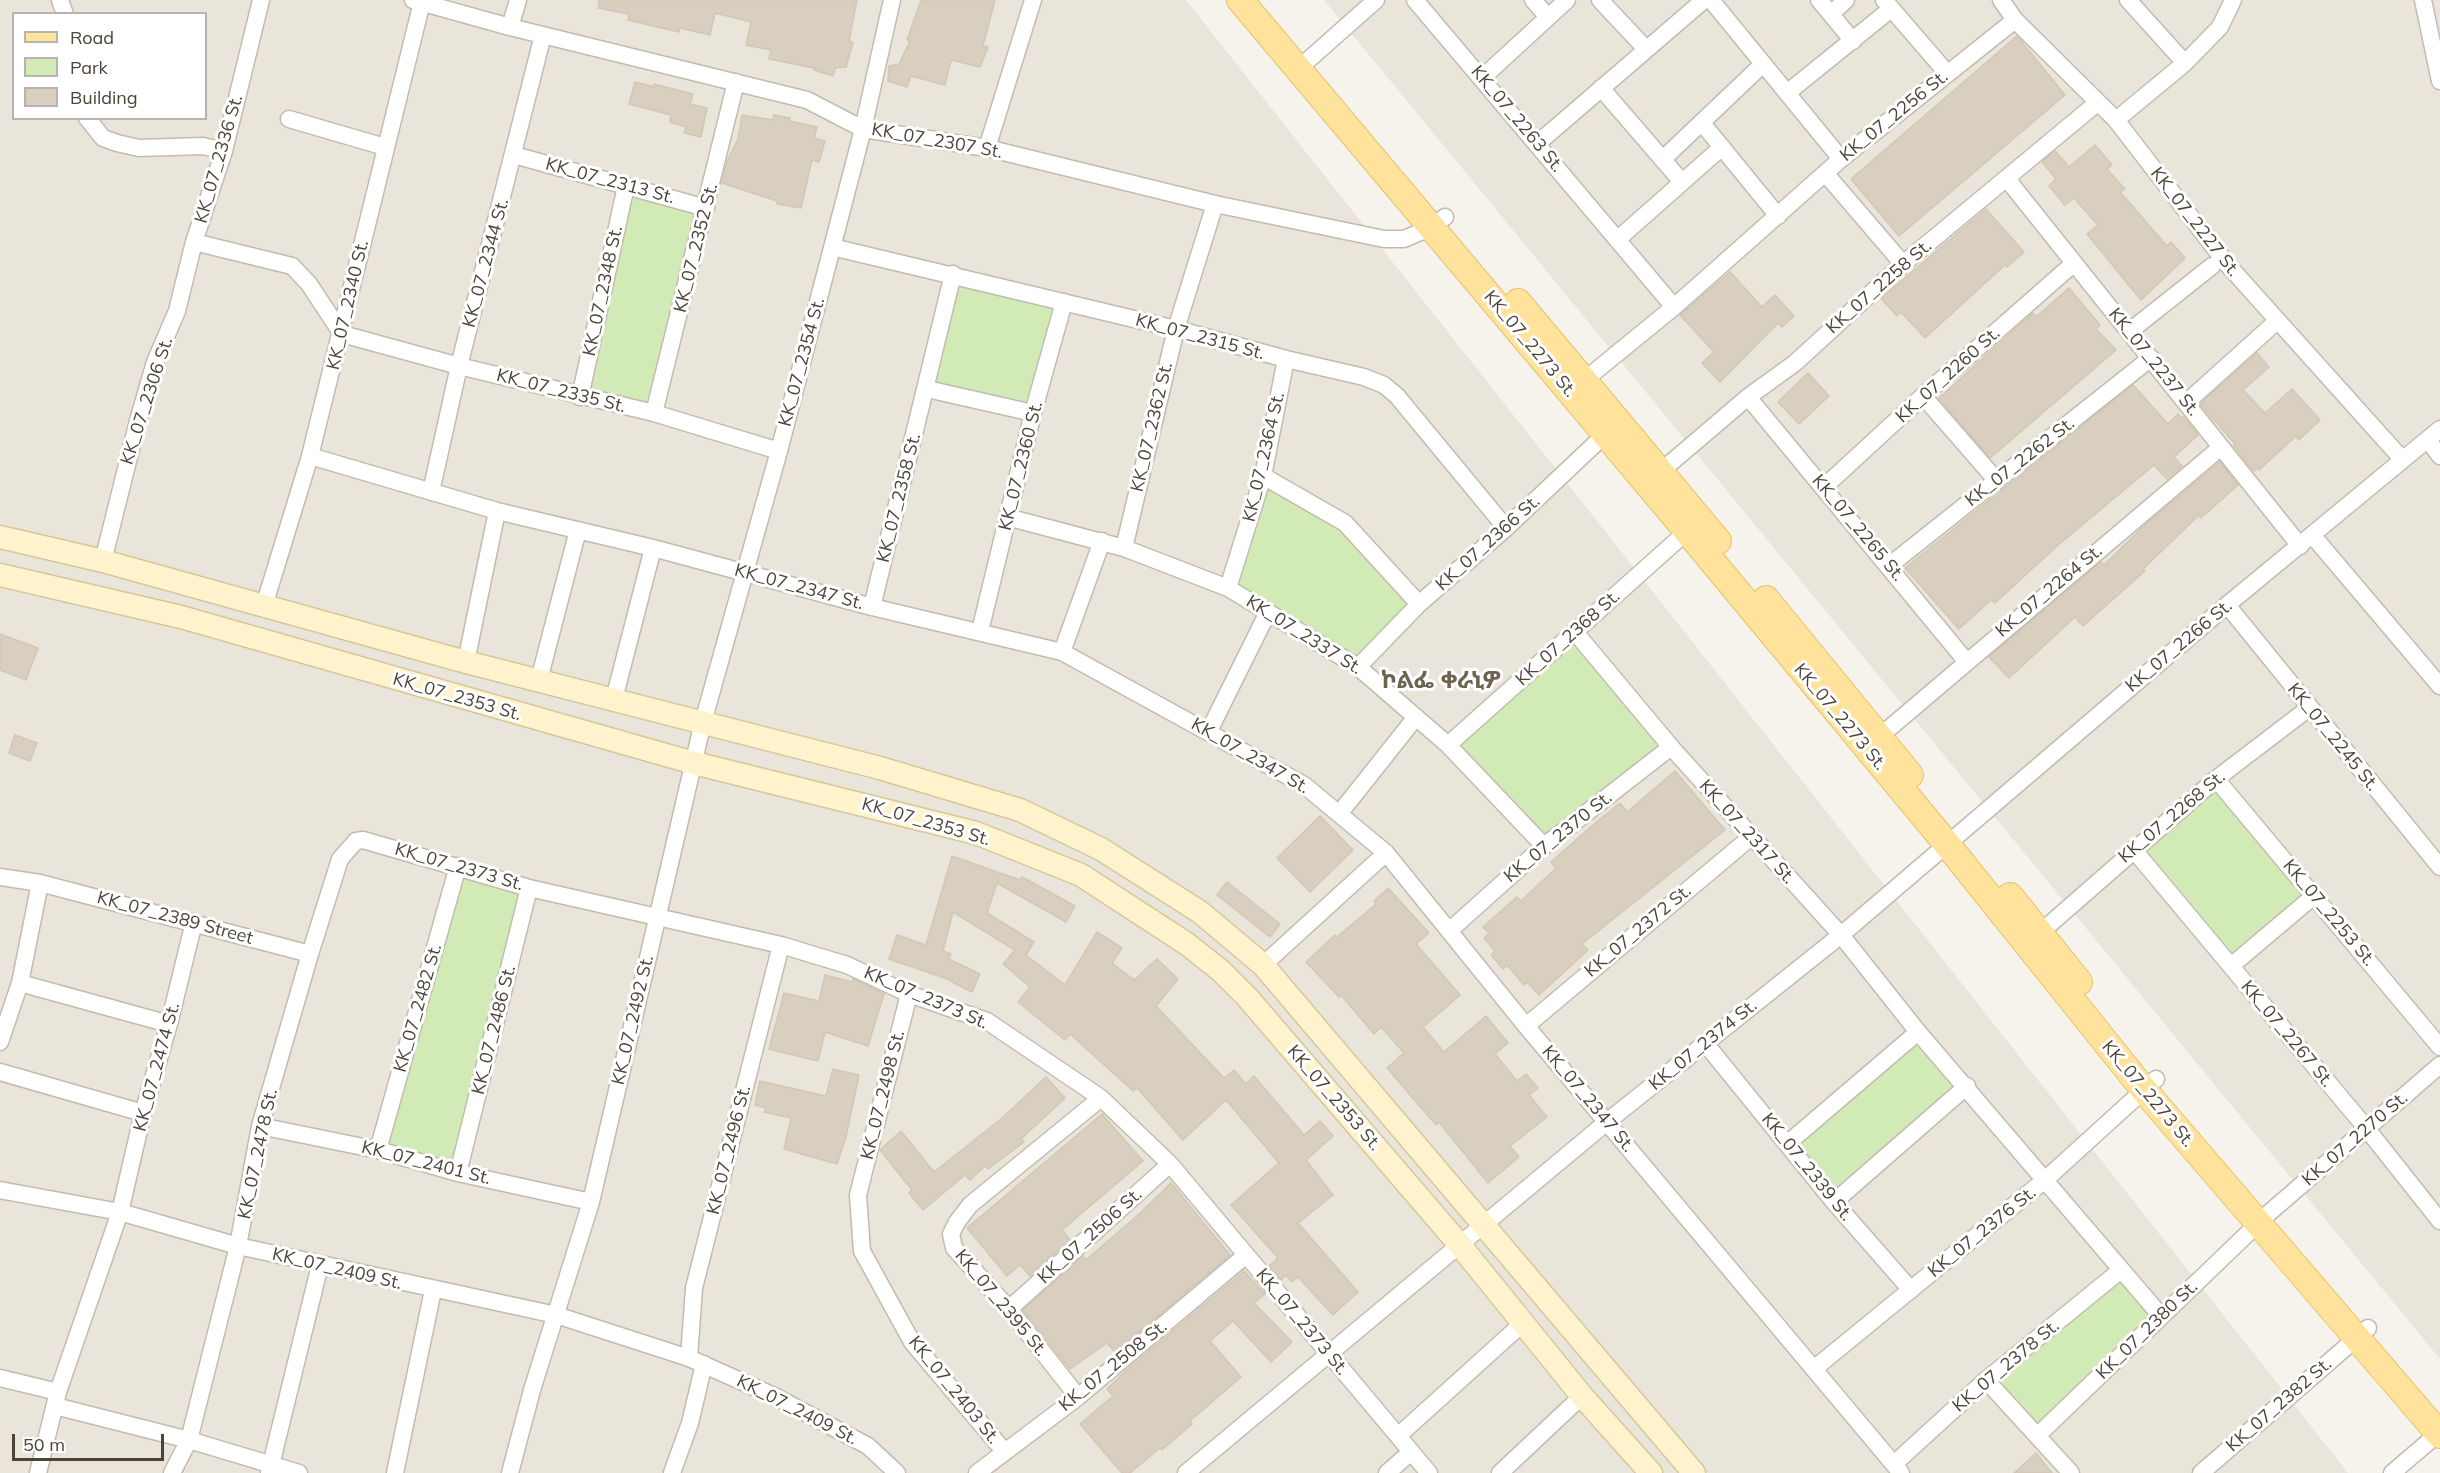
<!DOCTYPE html>
<meta charset="utf-8">
<style>
body{margin:0}
#map{position:relative;width:2440px;height:1473px;overflow:hidden;background:#f6f3ec;font-family:Mulish,sans-serif}
canvas{display:block}
.legend{position:absolute;left:12px;top:12px;width:195px;height:108px;box-sizing:border-box;background:#fff;border:2px solid #b7b4b0;margin:0;padding:8px 10px;list-style:none;font-size:18px;color:#4b4439}
.legend li{display:flex;align-items:center;gap:12px;height:30px}
.legend b{width:30px;border:2px solid #b7b4b0}
.scale{position:absolute;left:12px;top:1434px;width:152px;height:27px;box-sizing:border-box;border:3px solid #4b4439;border-top:0;padding-left:8px;font-size:18px;line-height:21px;white-space:nowrap;color:#4b4439;-webkit-text-stroke:4px #fff;paint-order:stroke}
</style>
<div id="map">
<canvas width="2440" height="1473"></canvas>
<ul class="legend">
<li><b style="height:8px;background:#ffe39c"></b>Road</li>
<li><b style="height:16px;background:#d2eab5"></b>Park</li>
<li><b style="height:16px;background:#d8cfc1"></b>Building</li>
</ul>
<div class="scale">50 m</div>
</div>
<script>
const ctx = document.querySelector('canvas').getContext('2d');
ctx.lineJoin = 'round';
function fillPath(path, color) { ctx.fillStyle = color; ctx.fill(path, 'evenodd'); }
const shape = rows => new Path2D(rows.map(r => 'M' + r).join(''));
function strokePath(path, color, width, dash) { ctx.strokeStyle = color; ctx.lineWidth = width; ctx.lineCap = dash ? 'butt' : 'round'; ctx.setLineDash(dash || []); ctx.stroke(path); }
function write(font, color, halo, rows, align = 'center') {
  ctx.font = font + ' Mulish,"Noto Sans Ethiopic",sans-serif'; ctx.lineWidth = 6; ctx.setLineDash([]); ctx.textBaseline = 'middle'; ctx.strokeStyle = halo; ctx.fillStyle = color; for (const [text, x, y, turn = 0] of rows) {
    ctx.save(); ctx.translate(x, y); ctx.rotate((+turn || 0) * Math.PI / 180); ctx.textAlign = isNaN(turn) ? turn : align; if (halo) ctx.strokeText(text, 0, 0); ctx.fillText(text, 0, 0); ctx.restore();
  }
}
fillPath(shape([
 [0,0,1186,0,2348,1473,0,1473],
 [14,14,206,14,206,118,14,118],
 [1324,0,2440,0,2440,1359,2223,1095]
]), '#eae5da');
fillPath(shape([
 [626,186,706,208,654,413,580,397],
 [953,274,1064,302,1033,413,927,389],
 [1263,476,1348,520,1419,604,1358,667,1228,588],
 [1575,632,1671,747,1544,846,1448,745],
 [2216,779,2315,895,2231,966,2133,849],
 [458,866,529,888,458,1173,378,1150],
 [1918,1032,1967,1086,1834,1202,1788,1143],
 [2121,1270,2161,1316,2037,1436,1986,1380]
]), '#d2eab5');
const building = shape([
 [599,0,857,0,849,41,853,43,846,67,835,68,833,76,814,70,814,68,769,59,771,50,746,45,751,22,715,13,710,35,680,28,679,32,628,20,629,14,598,8,599,0],
 [921,0,995,0,983,46,988,47,980,67,951,60,945,85,911,76,907,87,888,81,889,66,899,64,910,41,907,40,921,0],
 [2017,36,2065,95,1899,236,1851,179,2017,36],
 [635,82,654,87,654,84,693,94,690,104,707,108,701,137,684,133,686,127,670,122,671,115,629,104,635,82],
 [742,115,773,120,774,115,790,118,789,121,817,127,814,138,825,141,819,162,812,160,801,208,777,204,777,201,722,183,727,161,738,139,742,115],
 [2095,145,2112,165,2107,169,2125,189,2120,192,2167,246,2171,242,2185,258,2141,300,2087,234,2098,225,2074,198,2065,205,2049,186,2056,179,2042,162,2055,151,2069,167,2095,145],
 [1986,209,2024,252,2007,267,2005,265,1925,338,1901,312,1897,316,1881,298,1986,209],
 [1730,272,1762,307,1775,295,1794,316,1782,327,1778,323,1720,382,1702,363,1714,352,1680,315,1730,272],
 [2069,288,2100,325,2096,329,2116,350,1990,458,1939,398,2033,313,2037,316,2069,288],
 [2257,353,2269,367,2243,390,2265,413,2292,389,2320,420,2299,440,2296,436,2259,470,2257,468,2254,471,2234,446,2235,444,2200,404,2257,353],
 [1808,373,1829,396,1799,424,1778,402,1808,373],
 [2133,385,2168,424,2178,414,2181,418,2183,417,2198,435,2174,457,2182,466,2167,479,2154,465,2057,546,1995,603,1991,600,1959,629,1905,568,2133,385],
 [2220,462,2238,485,2201,518,2199,515,2143,569,2145,571,2083,626,2075,617,2009,678,1989,657,2101,562,2104,565,2145,525,2220,462],
 [0,634,38,648,26,680,0,670,0,634],
 [15,735,37,743,30,761,9,753,15,735],
 [1675,771,1725,830,1582,944,1588,950,1539,995,1527,982,1524,985,1507,965,1503,969,1491,955,1495,951,1484,938,1489,933,1483,927,1517,897,1521,901,1556,868,1551,862,1594,824,1620,803,1627,812,1675,771],
 [1320,816,1353,850,1310,892,1277,858,1320,816],
 [952,856,1020,880,1022,877,1075,906,1066,922,997,883,987,913,1034,942,1026,955,1065,985,1097,932,1122,948,1112,963,1134,980,1157,959,1178,979,1156,1006,1224,1078,1234,1070,1246,1084,1254,1076,1304,1135,1320,1121,1333,1136,1306,1160,1333,1195,1298,1223,1358,1292,1333,1315,1298,1277,1292,1282,1286,1275,1281,1280,1269,1266,1278,1258,1231,1205,1279,1163,1226,1100,1183,1140,1137,1088,1133,1091,1070,1034,1065,1040,1018,1002,1030,987,1003,964,1015,950,953,912,943,951,951,954,949,959,980,974,972,992,947,979,889,959,897,935,926,945,952,856],
 [1227,882,1280,924,1270,937,1217,895,1227,882],
 [1388,888,1429,933,1416,944,1460,995,1423,1027,1444,1052,1486,1016,1508,1043,1495,1054,1517,1081,1526,1074,1538,1088,1529,1095,1547,1117,1510,1146,1519,1157,1488,1183,1439,1122,1436,1125,1387,1068,1404,1053,1381,1027,1374,1034,1341,995,1339,997,1306,962,1335,935,1337,937,1376,904,1374,901,1388,888],
 [825,975,852,982,853,979,884,994,868,1046,825,1032,818,1061,769,1049,784,993,819,1001,825,975],
 [833,1069,859,1075,846,1137,837,1164,784,1149,791,1118,764,1112,766,1108,755,1105,760,1081,826,1096,833,1069],
 [1046,1077,1065,1098,1021,1139,1024,1142,988,1169,985,1166,970,1180,965,1175,923,1210,909,1193,912,1190,880,1150,901,1131,934,1172,1001,1119,1046,1077],
 [1102,1114,1143,1161,1062,1230,1070,1240,1030,1276,1020,1265,1007,1276,967,1228,1102,1114],
 [1171,1183,1230,1255,1115,1352,1107,1343,1070,1369,1023,1310,1083,1256,1086,1260,1138,1215,1171,1183],
 [1244,1271,1265,1294,1254,1303,1292,1342,1271,1362,1233,1321,1210,1341,1241,1377,1190,1421,1192,1424,1162,1450,1160,1448,1130,1473,1122,1473,1080,1424,1113,1396,1107,1389,1129,1368,1244,1271],
 [2036,1453,2052,1473,2014,1473,2036,1453]
]);
fillPath(building, '#d8cfc1');
strokePath(building, '#d3c7b4', 1.5);
const street = shape([
 [60,0,65,14],
 [413,0,510,27,807,100,863,129,987,148,1215,204,1384,239,1404,239,1432,227,1445,217],
 [1415,0,1674,307],
 [1533,0,1547,16],
 [1600,0,1646,49],
 [1711,0,1841,159],
 [1819,0,1853,41],
 [1884,0,1947,73],
 [2001,0,2015,20,2116,120,2227,264,2402,459],
 [2128,0,2185,63],
 [2423,0,2440,81],
 [1831,14,1846,0],
 [510,27,518,0],
 [1297,70,1376,0],
 [1482,78,1567,0],
 [1601,88,1682,182],
 [1787,93,1891,9],
 [87,118,103,138,117,143,139,148,203,146,224,151],
 [289,119,385,147],
 [2116,120,2185,63,2220,27,2233,0],
 [1702,123,1778,216],
 [1538,143,1704,0],
 [987,148,1033,0],
 [514,155,706,208],
 [1663,159,1763,64],
 [1825,173,1903,264],
 [2007,179,2300,546],
 [1618,239,1722,147],
 [194,242,292,266,309,284,342,334],
 [832,247,1176,329,1286,359,1364,377,1384,385,1397,396,1506,528],
 [2130,331,2212,266],
 [342,334,459,366,654,413,779,451],
 [1576,387,1674,307,1841,159,2015,20],
 [927,389,1033,413],
 [1923,396,1997,481],
 [580,397,626,186],
 [1748,397,1966,661],
 [2187,402,2277,321],
 [654,413,736,82],
 [2428,440,2440,456],
 [310,456,497,511,653,548,872,607,1062,652,1304,785,1386,853,1526,1026,1901,1473],
 [1263,476,1345,523,1419,604],
 [1653,478,1748,397,1795,363,1903,264,2097,103],
 [1824,487,1923,396,2073,264],
 [431,492,459,366,543,35],
 [1007,517,1124,548,1228,588,1358,667,1448,745,1544,846],
 [2313,536,2440,686],
 [1124,548,1176,329,1215,204],
 [103,561,139,417,155,362,177,311,194,242,224,151,261,0],
 [1890,565,2151,358],
 [1228,588,1263,476,1286,359],
 [2227,605,2440,867],
 [264,606,310,456,422,2],
 [872,607,953,274],
 [980,631,1033,413,1064,302],
 [1575,632,1671,747,1841,935,1918,1032,2161,1316],
 [1062,652,1102,541],
 [466,662,497,511],
 [1358,667,1419,604,1506,528,1613,427],
 [539,680,578,530],
 [614,699,653,548],
 [1209,731,1268,612],
 [1873,742,2220,448],
 [1448,745,1693,526],
 [2216,779,2440,1047],
 [1339,814,1416,717],
 [2133,849,2367,1129,2440,1221],
 [0,877,40,883,310,954],
 [1449,931,1544,846,1671,747],
 [2034,938,2216,779,2309,708],
 [1263,965,1386,853],
 [2231,966,2315,895],
 [20,983,169,1024],
 [909,994,858,1195,862,1251,912,1342,1004,1451],
 [1526,1026,1751,837],
 [0,1042,20,983,40,883],
 [1705,1043,1834,1202,1911,1290],
 [0,1072,143,1113],
 [260,1126,378,1150,458,1173,591,1202],
 [1788,1143,1918,1032],
 [378,1150,458,866],
 [458,1173,529,888],
 [0,1190,120,1212,238,1246,556,1315,689,1358,774,1396,868,1446,897,1473],
 [1834,1202,1967,1086],
 [1009,1309,1170,1164],
 [689,1358,694,1288,781,945],
 [1815,1368,2046,1179,2156,1079],
 [0,1378,58,1392],
 [1986,1380,2071,1473],
 [1078,1397,1009,1309,954,1248,951,1234,957,1222,970,1205,1101,1098],
 [55,1406,189,1440,299,1473],
 [1398,1436,1523,1323],
 [2037,1436,2269,1213,2440,1065],
 [1894,1464,1986,1380,2121,1270],
 [38,1473,58,1392,120,1212,143,1113,169,1024,194,922],
 [172,1473,189,1440,238,1246,260,1126,310,954,340,859,356,841,363,840,529,888,781,945,847,965,909,994,987,1021,1101,1098,1170,1164,1429,1473],
 [269,1473,320,1265],
 [395,1473,433,1290],
 [510,1473,532,1390,591,1202,703,722,779,451,863,129,892,0],
 [672,1473,690,1423,704,1364],
 [977,1473,1078,1397,1246,1255],
 [1186,1473,1608,1121,1841,935,2227,605,2440,429],
 [1387,1473,1411,1452],
 [1500,1473,1582,1396],
 [2201,1473,2368,1328],
 [2392,1473,2440,1432]
]);
const secondary = shape([
 [0,537,103,561,466,662,880,768,1020,810,1101,849,1200,912,1263,965,1694,1473],
 [0,575,181,617,694,763,976,833,1081,875,1187,944,1221,971,1247,997,1459,1244,1582,1396,1651,1473]
]);
const primary = shape([
 [1240,0,1687,531,1946,843,2144,1090,2440,1435],
 [1518,302,1718,541],
 [1766,599,1910,775],
 [2010,896,2079,982]
]);
strokePath(street, '#c2bbae', 19);
strokePath(secondary, '#d6c79b', 25);
strokePath(primary, '#e6c16a', 28);
strokePath(street, '#fff', 16);
strokePath(secondary, '#fff3cd', 22);
strokePath(primary, '#ffe39c', 26);
write('18px', '#4b4439', '#fff', [
 ["KK_07_2256 St.",1894,116,-39],
 ["KK_07_2263 St.",1517,119,50],
 ["KK_07_2307 St.",937,141,10],
 ["KK_07_2336 St.",219,159,-74],
 ["KK_07_2313 St.",610,181,15],
 ["KK_07_2227 St.",2195,222,52],
 ["KK_07_2352 St.",696,248,-76],
 ["KK_07_2344 St.",486,263,-75],
 ["KK_07_2258 St.",1879,287,-41],
 ["KK_07_2348 St.",603,291,-78],
 ["KK_07_2340 St.",348,305,-77],
 ["KK_07_2315 St.",1200,337,15],
 ["KK_07_2273 St.",1530,344,50],
 ["KK_07_2354 St.",802,362,-75],
 ["KK_07_2237 St.",2154,362,51],
 ["KK_07_2260 St.",1948,375,-42],
 ["KK_07_2335 St.",561,391,14],
 ["KK_07_2306 St.",147,401,-72],
 ["KK_07_2362 St.",1152,427,-77],
 ["KK_07_2364 St.",1264,457,-77],
 ["KK_07_2262 St.",2020,462,-38],
 ["KK_07_2360 St.",1021,466,-76],
 ["KK_07_2358 St.",899,498,-76],
 ["KK_07_2265 St.",1858,528,50],
 ["KK_07_2366 St.",1488,543,-42],
 ["KK_07_2347 St.",799,587,15],
 ["KK_07_2264 St.",2049,591,-40],
 ["KK_07_2337 St.",1304,635,32],
 ["KK_07_2368 St.",1568,638,-42],
 ["KK_07_2266 St.",2179,646,-40],
 ["KK_07_2353 St.",457,697,16],
 ["KK_07_2273 St.",1840,717,50],
 ["KK_07_2245 St.",2333,737,51],
 ["KK_07_2347 St.",1250,756,30],
 ["KK_07_2268 St.",2172,817,-40],
 ["KK_07_2353 St.",926,822,16],
 ["KK_07_2317 St.",1747,832,48],
 ["KK_07_2370 St.",1558,837,-39],
 ["KK_07_2373 St.",459,867,16],
 ["KK_07_2253 St.",2329,913,50],
 ["KK_07_2389 Street",175,918,15],
 ["KK_07_2372 St.",1638,931,-40],
 ["KK_07_2373 St.",926,998,23],
 ["KK_07_2482 St.",418,1008,-74],
 ["KK_07_2492 St.",633,1020,-77],
 ["KK_07_2486 St.",494,1030,-76],
 ["KK_07_2267 St.",2287,1034,50],
 ["KK_07_2374 St.",1703,1045,-39],
 ["KK_07_2474 St.",157,1067,-75],
 ["KK_07_2273 St.",2148,1094,50],
 ["KK_07_2498 St.",883,1095,-76],
 ["KK_07_2353 St.",1334,1098,49],
 ["KK_07_2347 St.",1588,1099,50],
 ["KK_07_2270 St.",2355,1139,-41],
 ["KK_07_2496 St.",729,1150,-76],
 ["KK_07_2478 St.",258,1154,-78],
 ["KK_07_2401 St.",426,1163,14],
 ["KK_07_2339 St.",1807,1167,51],
 ["KK_07_2376 St.",1982,1232,-39],
 ["KK_07_2506 St.",1090,1236,-42],
 ["KK_07_2409 St.",337,1269,13],
 ["KK_07_2395 St.",1001,1303,50],
 ["KK_07_2373 St.",1302,1322,50],
 ["KK_07_2380 St.",2147,1330,-44],
 ["KK_07_2508 St.",1113,1366,-39],
 ["KK_07_2378 St.",2006,1366,-40],
 ["KK_07_2403 St.",954,1390,51],
 ["KK_07_2382 St.",2279,1405,-41],
 ["KK_07_2409 St.",797,1410,27]
]);
write('bold 24px', '#6e6250', '#fff', [
 ["ኮልፌ ቀራኒዎ",1441,681]
]);
</script>
